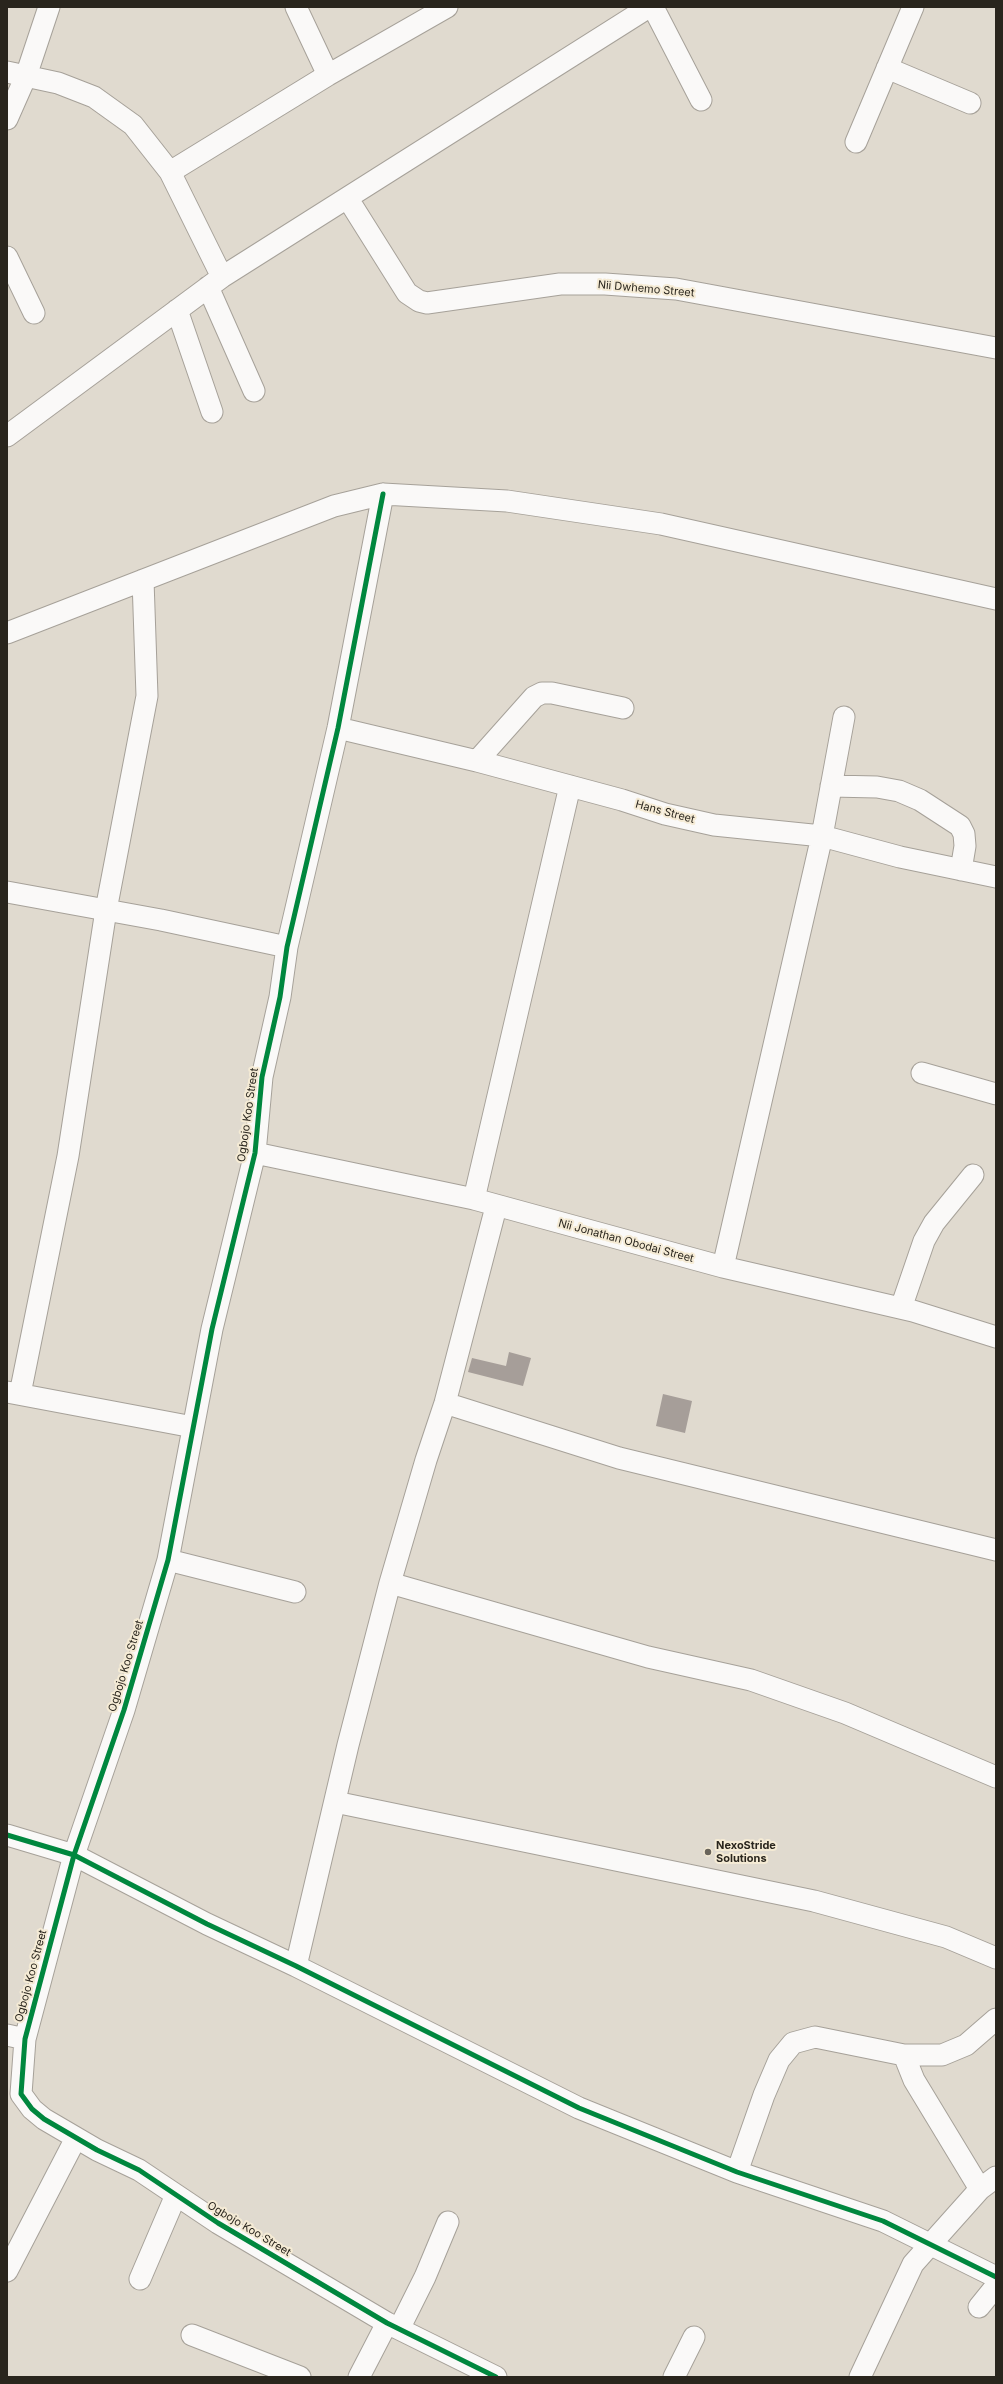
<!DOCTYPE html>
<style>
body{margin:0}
#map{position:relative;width:1003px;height:2384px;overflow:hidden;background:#e0dacf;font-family:Inter,sans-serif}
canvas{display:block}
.frame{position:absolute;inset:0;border:8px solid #29251d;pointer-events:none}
</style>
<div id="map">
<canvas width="1003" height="2384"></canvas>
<div class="frame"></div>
</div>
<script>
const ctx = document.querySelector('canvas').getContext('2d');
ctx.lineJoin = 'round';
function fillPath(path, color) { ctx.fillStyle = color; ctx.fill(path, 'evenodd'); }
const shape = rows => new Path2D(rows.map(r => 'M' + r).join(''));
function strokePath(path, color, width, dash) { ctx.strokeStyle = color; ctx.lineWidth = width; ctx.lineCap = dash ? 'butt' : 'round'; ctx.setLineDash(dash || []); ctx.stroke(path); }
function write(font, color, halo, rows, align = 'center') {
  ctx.font = font + ' Inter,sans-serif'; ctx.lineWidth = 4; ctx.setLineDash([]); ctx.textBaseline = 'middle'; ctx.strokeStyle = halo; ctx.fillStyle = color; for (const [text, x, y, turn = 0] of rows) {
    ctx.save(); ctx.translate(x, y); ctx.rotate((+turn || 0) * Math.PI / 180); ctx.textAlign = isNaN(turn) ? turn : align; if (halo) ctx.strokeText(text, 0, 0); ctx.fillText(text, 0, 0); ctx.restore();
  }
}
fillPath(shape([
 [509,1352,531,1358,523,1386,468,1372,472,1358,506,1366],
 [663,1394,692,1401,685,1433,656,1426]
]), '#a69e99');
const minor = shape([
 [296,7,328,75],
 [653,7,701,100],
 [887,68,970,103],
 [7,72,58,83,94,97,133,125,170,172,222,277],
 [7,119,26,76,49,7],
 [856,142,913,7],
 [170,172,328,75,447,7],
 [348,199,407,293,419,301,427,303,560,284,605,284,676,289,996,348],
 [7,257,34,313],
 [208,287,254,391],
 [177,310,212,412],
 [7,436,222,277,649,7],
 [383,494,338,728,287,947,280,997,262,1077,255,1153,212,1329,168,1560,124,1710,74,1855,25,2039,21,2094,32,2109,44,2119,97,2150,139,2170,218,2223,387,2323,496,2377],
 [7,633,334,506,383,494,507,501,661,524,996,599],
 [338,728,477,761,622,800,665,814,714,825,822,836,900,857,996,877],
 [477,761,534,697,542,693,552,693,623,708],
 [831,786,877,787,899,791,920,800,960,826,964,834,965,846,961,870],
 [7,892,161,920,287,947],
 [922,1073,996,1094],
 [255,1153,474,1199,723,1267,913,1311,996,1337],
 [474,1199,570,786],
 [723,1267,822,836,844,717],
 [901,1308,924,1241,934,1223,973,1175],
 [7,1392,193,1427],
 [20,1394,68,1156,106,910,147,696,143,580],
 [445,1403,619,1458,996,1550],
 [168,1560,295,1592],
 [390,1583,648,1657,751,1680,845,1713,996,1777],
 [335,1802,814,1901,946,1937,996,1958],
 [7,1835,74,1855,207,1924,296,1966,579,2108,737,2172,883,2221,996,2277],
 [296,1966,348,1745,390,1583,426,1460,445,1403,496,1207],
 [7,2035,25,2039],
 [904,2055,914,2080,980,2189],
 [737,2172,764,2095,779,2060,793,2043,815,2037,904,2055,942,2055,966,2045,996,2019],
 [7,2271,76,2138],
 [140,2279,176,2195],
 [979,2307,996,2286],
 [399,2329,425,2277,448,2222],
 [192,2335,300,2377],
 [359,2377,387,2323],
 [674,2377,694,2337],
 [860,2377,913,2264,980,2189,996,2177]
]);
strokePath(minor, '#a6a199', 23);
strokePath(minor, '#faf9f8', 21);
strokePath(shape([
 [383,494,338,728,287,947,280,997,262,1077,255,1153,212,1329,168,1560,124,1710,74,1855,25,2039,21,2094,32,2109,44,2119,97,2150,139,2170,218,2223,387,2323,496,2377],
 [7,1835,74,1855,207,1924,296,1966,579,2108,737,2172,883,2221,996,2277]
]), '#00873e', 5);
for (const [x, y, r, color] of [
 [708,1852,4,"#69645b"]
]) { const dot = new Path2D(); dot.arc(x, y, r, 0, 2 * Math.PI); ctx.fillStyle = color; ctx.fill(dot); strokePath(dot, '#f5ebd5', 1.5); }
write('11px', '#29251d', '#f5ebd5', [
 ["Nii Dwhemo Street",646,289,5],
 ["Hans Street",665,812,15],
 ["Ogbojo Koo Street",248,1115,-82],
 ["Nii Jonathan Obodai Street",626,1241,15],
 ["Ogbojo Koo Street",126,1666,-73],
 ["Ogbojo Koo Street",31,1976,-75],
 ["Ogbojo Koo Street",249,2229,31]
]);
write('bold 11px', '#29251d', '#f5ebd5', [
 ["NexoStride",716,1846],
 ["Solutions",716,1859]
], 'left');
</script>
